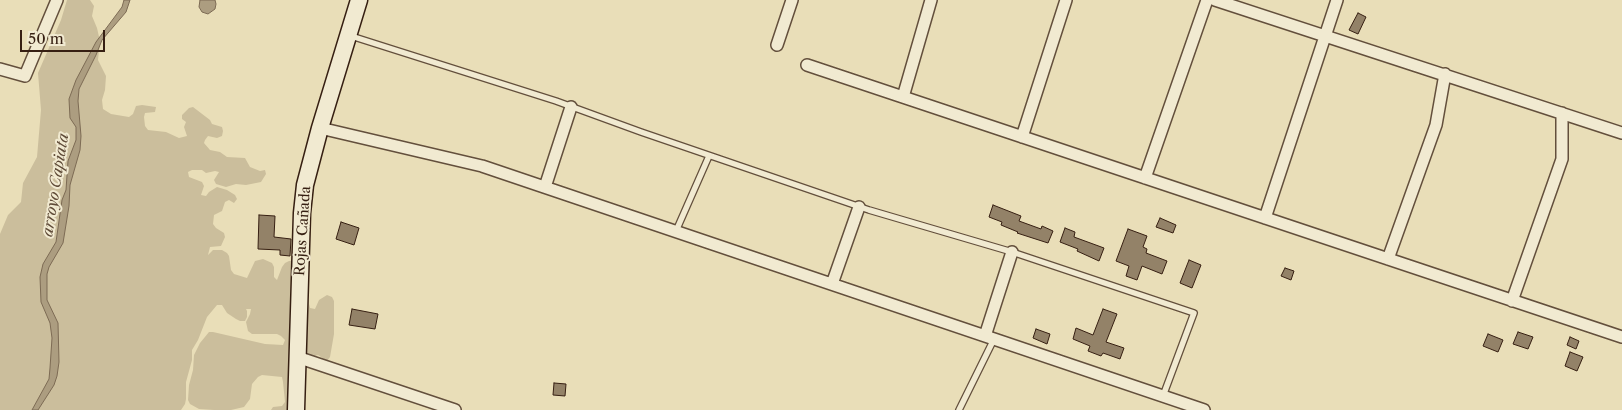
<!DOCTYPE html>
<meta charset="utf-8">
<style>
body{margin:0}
#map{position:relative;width:1622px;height:410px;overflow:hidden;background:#e9deb8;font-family:"Libre Caslon Text",serif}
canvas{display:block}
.scale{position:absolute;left:20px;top:30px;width:85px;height:22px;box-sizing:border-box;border:2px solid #361f12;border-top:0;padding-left:6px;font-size:15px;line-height:18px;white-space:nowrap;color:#361f12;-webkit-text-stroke:4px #f1ead1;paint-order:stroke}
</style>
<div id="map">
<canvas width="1622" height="410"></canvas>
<div class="scale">50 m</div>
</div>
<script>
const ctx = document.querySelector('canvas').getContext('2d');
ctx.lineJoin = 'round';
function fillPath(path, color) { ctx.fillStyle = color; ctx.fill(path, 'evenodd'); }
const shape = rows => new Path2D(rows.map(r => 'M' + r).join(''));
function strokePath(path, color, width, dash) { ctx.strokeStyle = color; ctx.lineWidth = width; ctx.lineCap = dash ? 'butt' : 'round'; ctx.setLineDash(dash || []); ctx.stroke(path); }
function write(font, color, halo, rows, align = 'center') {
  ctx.font = font + ' "Libre Caslon Text",serif'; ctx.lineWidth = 4; ctx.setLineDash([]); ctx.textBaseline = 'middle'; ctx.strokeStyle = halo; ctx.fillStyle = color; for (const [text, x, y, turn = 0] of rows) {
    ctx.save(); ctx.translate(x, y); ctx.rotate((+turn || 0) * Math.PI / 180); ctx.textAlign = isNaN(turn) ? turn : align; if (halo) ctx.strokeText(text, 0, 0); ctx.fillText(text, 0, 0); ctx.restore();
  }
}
fillPath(shape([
 [67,0,90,0,94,6,92,16,97,28,100,41,98,60,106,76,105,90,102,100,103,109,111,114,129,117,133,114,136,106,142,105,156,107,155,112,145,113,144,117,145,126,148,130,166,132,179,138,187,136,184,127,186,122,182,119,182,115,189,108,193,107,210,120,212,124,222,127,223,131,222,136,217,138,208,136,205,140,204,143,210,150,220,152,227,157,245,158,250,167,260,171,265,170,266,174,261,182,246,185,236,184,226,187,216,184,214,180,219,172,215,171,206,173,202,170,192,170,188,172,189,177,202,182,204,186,201,195,206,196,209,192,217,187,227,190,235,195,237,199,234,203,229,200,225,202,222,211,214,215,213,224,216,228,224,233,225,237,221,246,210,247,208,255,213,250,222,250,227,253,229,256,231,270,234,274,247,278,255,261,263,259,272,263,274,267,274,277,277,280,282,267,285,263,289,261,298,260,310,308,315,309,319,300,327,295,332,297,334,301,334,334,330,357,327,361,318,355,308,358,303,356,297,410,271,410,273,407,282,406,285,402,283,382,282,377,262,375,258,377,252,384,250,399,244,407,231,410,214,410,199,409,190,404,188,400,189,385,193,370,194,355,200,343,209,332,213,332,265,344,283,345,285,340,281,336,277,334,252,334,248,331,246,322,250,314,251,309,246,309,247,311,247,317,245,321,240,321,236,319,227,313,222,305,217,305,207,317,198,340,192,350,192,360,186,382,186,399,185,404,181,410,0,410,0,234,8,215,21,202,23,183,37,157,41,110,38,73,61,20]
]), '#cbbe9c');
const water = shape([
 [124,0,130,0,126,12,102,40,96,55,79,89,78,101,81,136,80,150,70,185,69,206,63,243,49,267,47,274,47,300,58,323,59,362,57,376,54,385,38,410,32,410,49,379,50,368,52,338,50,323,41,302,40,277,43,264,56,242,62,200,66,190,68,161,76,140,76,127,70,118,69,99,76,80,96,42,122,7,124,0],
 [200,0,215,0,216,4,215,9,208,14,202,12,199,7,200,0]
]);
fillPath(water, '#ac9d80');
strokePath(water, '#7d6b54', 1);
const building = shape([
 [1358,13,1366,17,1358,34,1349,30,1358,13],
 [993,205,1021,216,1019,221,1041,229,1042,226,1053,231,1048,243,1017,233,1018,232,1001,225,1002,222,989,217,993,205],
 [259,215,275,216,274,237,291,239,290,256,280,255,280,250,258,249,259,215],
 [1160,218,1176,225,1173,233,1156,227,1160,218],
 [341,222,359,228,354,245,336,239,341,222],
 [1065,228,1075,232,1074,237,1104,248,1099,261,1077,251,1078,249,1060,242,1065,228],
 [1128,229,1147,236,1143,247,1147,249,1146,253,1167,261,1162,274,1142,266,1137,280,1126,276,1129,266,1116,261,1128,229],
 [1189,260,1201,265,1192,288,1180,283,1189,260],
 [1285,268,1294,271,1291,280,1281,276,1285,268],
 [352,309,378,314,375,329,349,325,352,309],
 [1103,309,1117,314,1106,342,1124,348,1120,359,1103,353,1101,356,1088,351,1090,346,1073,339,1076,328,1093,335,1103,309],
 [1036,329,1050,334,1047,344,1033,338,1036,329],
 [1518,332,1533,337,1528,349,1513,344,1518,332],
 [1488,334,1503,340,1498,352,1483,346,1488,334],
 [1570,337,1579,341,1576,349,1567,345,1570,337],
 [1570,352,1583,357,1577,371,1565,366,1570,352],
 [554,383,566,384,565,396,553,395,554,383]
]);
fillPath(building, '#938268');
strokePath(building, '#361f12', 1);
const service = shape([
 [351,36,556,101,641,132,869,210,1012,252,1194,313,1163,396],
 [676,231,709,156],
 [959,410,994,339]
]);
const minor = shape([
 [1215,0,1622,133],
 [777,45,792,0],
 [807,65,1622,337],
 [0,69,25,76,57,0],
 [903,97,931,0],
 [320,128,482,166,1204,410],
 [1022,137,1066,0],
 [1145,178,1207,0],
 [545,187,571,107],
 [1265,218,1337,0],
 [1388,259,1436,125,1445,74],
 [832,284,859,207],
 [1512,301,1562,159,1562,113],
 [985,336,1012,252],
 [297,357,455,410]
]);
const secondary = shape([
 [296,410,302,213,305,185,320,128,359,0]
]);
strokePath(service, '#634f3c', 8);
strokePath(minor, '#634f3c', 14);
strokePath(secondary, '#361f12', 19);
strokePath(service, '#f1ead1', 5.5);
strokePath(minor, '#f1ead1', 11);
strokePath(secondary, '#f1ead1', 16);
write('14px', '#361f12', '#f1ead1', [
 ["Rojas Cañada",303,231,-86]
]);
write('italic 15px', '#5f4b38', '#f1ead1', [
 ["arroyo Capiata",56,185,-81]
]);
</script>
